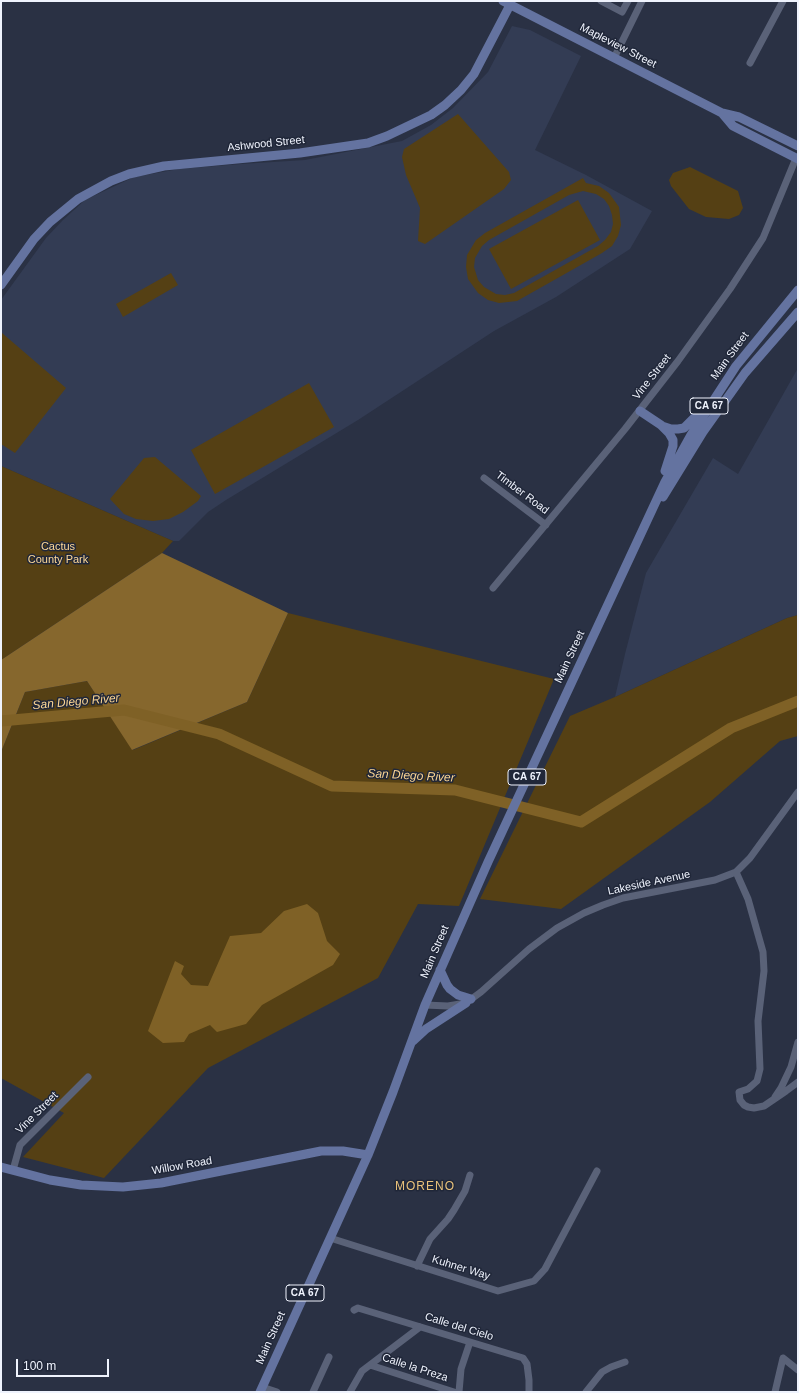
<!DOCTYPE html>
<style>
body{margin:0}
#map{position:relative;width:799px;height:1393px;overflow:hidden;background:#2a3144;font-family:Helvetica,sans-serif}
canvas{display:block}
.frame{position:absolute;inset:0;border:2px solid #eff3fd;pointer-events:none}
.scale{position:absolute;left:16px;top:1359px;width:93px;height:18px;box-sizing:border-box;border:2px solid #eff3fd;border-top:0;padding-left:5px;font-size:12px;line-height:14px;white-space:nowrap;color:#eff3fd;-webkit-text-stroke:3px #202739;paint-order:stroke}
</style>
<div id="map">
<canvas width="799" height="1393"></canvas>
<div class="frame"></div>
<div class="scale">100 m</div>
</div>
<script>
const ctx = document.querySelector('canvas').getContext('2d');
ctx.lineJoin = 'round';
function fillPath(path, color) { ctx.fillStyle = color; ctx.fill(path, 'evenodd'); }
const shape = rows => new Path2D(rows.map(r => 'M' + r).join(''));
function strokePath(path, color, width, dash) { ctx.strokeStyle = color; ctx.lineWidth = width; ctx.lineCap = dash ? 'butt' : 'round'; ctx.setLineDash(dash || []); ctx.stroke(path); }
function write(font, color, halo, rows, align = 'center') {
  ctx.font = font + ' Helvetica,sans-serif'; ctx.lineWidth = 3; ctx.setLineDash([]); ctx.textBaseline = 'middle'; ctx.strokeStyle = halo; ctx.fillStyle = color; for (const [text, x, y, turn = 0] of rows) {
    ctx.save(); ctx.translate(x, y); ctx.rotate((+turn || 0) * Math.PI / 180); ctx.textAlign = isNaN(turn) ? turn : align; if (halo) ctx.strokeText(text, 0, 0); ctx.fillText(text, 0, 0); ctx.restore();
  }
}
fillPath(shape([
 [512,26,530,30,581,56,535,150,586,175,652,211,630,249,556,297,494,331,358,420,226,500,208,512,179,541,173,541,1,466,1,300,46,238,63,220,85,200,134,177,179,169,241,164,305,160,402,141,431,125,453,108,488,72],
 [798,368,798,615,787,618,615,697,625,654,646,573,713,458,738,474]
]), '#333c54');
fillPath(shape([
 [458,114,509,172,511,180,504,189,425,244,418,241,420,208,406,175,402,157,404,149],
 [690,167,738,191,743,208,739,215,729,219,706,217,689,209,671,186,669,180,673,173],
 [583,178,586,183,599,186,609,193,619,207,621,225,618,236,612,246,602,253,517,301,499,303,488,300,478,293,468,279,466,267,467,255,476,240,485,233],
 [583,191,596,194,604,199,609,206,612,215,613,224,611,232,605,240,598,246,514,293,505,295,496,294,484,287,478,280,474,267,475,258,482,246,489,240,569,195],
 [578,200,600,240,511,289,489,249],
 [171,273,178,285,123,317,116,304],
 [2,333,66,388,15,453,1,444],
 [309,383,334,427,215,494,191,450],
 [155,457,201,496,198,501,183,512,169,519,153,521,136,519,124,514,110,499,144,458],
 [1,466,173,541,162,553,1,660],
 [288,613,554,679,459,906,418,904,378,978,208,1068,104,1178,23,1157,64,1113,1,1078,1,752,25,692,87,681,133,750,247,702],
 [798,615,798,736,780,741,710,802,561,909,480,899,570,716,615,697,787,618]
]), '#554014');
fillPath(shape([
 [162,553,288,613,247,702,132,750,87,681,25,692,1,752,1,660]
]), '#86672d');
fillPath(shape([
 [307,904,318,913,327,941,340,954,333,965,262,1005,246,1024,217,1032,210,1025,189,1034,184,1042,163,1043,148,1031,175,961,184,966,181,974,191,985,208,986,230,936,261,933,284,911]
]), '#7f6126');
strokePath(shape([
 [1,721,124,710,219,734,332,786,455,790,581,822,731,728,798,701]
]), '#7f6126', 11);
strokePath(shape([
 [601,1,622,12,628,1],
 [614,58,642,1],
 [750,63,783,1],
 [484,478,546,525],
 [493,588,625,429,678,361,730,289,763,238,796,158],
 [736,872,748,899,763,952,764,971,758,1021,760,1069,757,1081,748,1089,739,1092,740,1100,744,1105,748,1107,754,1108,764,1106,786,1091,798,1082],
 [425,1005,448,1006,466,1003,481,992,529,949,557,928,584,913,603,905,623,898,715,880,736,872,750,858,798,792],
 [775,1097,781,1088,791,1067,798,1042],
 [13,1170,20,1145,88,1077],
 [330,1238,498,1291,534,1281,545,1269,597,1171],
 [417,1266,430,1239,448,1219,454,1210,465,1191,470,1175],
 [354,1310,358,1308,523,1358,527,1364,529,1380,529,1392],
 [370,1365,454,1392],
 [262,1387,277,1392],
 [313,1392,329,1357],
 [350,1392,362,1371,420,1327],
 [459,1392,461,1369,470,1342],
 [586,1392,602,1372,611,1367,625,1362],
 [775,1392,783,1358,798,1370]
]), '#5a6278', 7);
strokePath(shape([
 [503,1,722,113,739,117,798,146],
 [722,113,733,126,798,159],
 [1,285,34,239,50,222,78,199,111,181,129,174,164,166,300,153,368,143,387,136,431,115,445,105,461,90,474,74,510,5],
 [640,411,661,425,669,433,673,440,673,446,665,471],
 [662,426,671,429,678,429,684,428,700,412],
 [663,497,703,432,745,373,798,312],
 [440,970,447,985,450,989,458,995,471,999],
 [413,1041,426,1029,466,1003],
 [1,1167,50,1180,81,1185,123,1187,161,1183,321,1151,343,1151,368,1155],
 [260,1392,368,1155,393,1092,425,1005,488,862,665,482,691,435,736,366,798,290]
]), '#6473a0', 9);
for (const [x, y, w] of [
 [709,406,38],
 [527,777,38],
 [305,1293,38]
]) { const box = new Path2D(); box.roundRect(x - w / 2, y - 8, w, 16, 3); ctx.fillStyle = '#202739'; ctx.fill(box); strokePath(box, '#eff3fd', 1); }
write('bold 10px', '#eff3fd', null, [
 ["CA 67",709,406],
 ["CA 67",527,777],
 ["CA 67",305,1293]
]);
write('11px', '#eff3fd', '#202739', [
 ["Mapleview Street",618,46,27],
 ["Ashwood Street",266,144,-6],
 ["Main Street",730,356,-54],
 ["Vine Street",652,377,-52],
 ["Timber Road",522,493,37],
 ["Main Street",570,657,-65],
 ["Lakeside Avenue",649,883,-12],
 ["Main Street",435,952,-67],
 ["Vine Street",37,1113,-45],
 ["Willow Road",182,1166,-10],
 ["Kuhner Way",461,1268,17],
 ["Calle del Cielo",459,1327,17],
 ["Main Street",271,1338,-66],
 ["Calle la Preza",415,1368,18]
]);
write('11px', '#fed998', '#202739', [
 ["Cactus",58,547],
 ["County Park",58,560]
]);
write('italic 12px', '#f9d493', '#202739', [
 ["San Diego River",76,702,-5],
 ["San Diego River",411,776,3]
]);
ctx.letterSpacing = '1px';
write('12px', '#e9c27b', '#202739', [
 ["MORENO",425,1187]
]);
ctx.letterSpacing = '0px';
</script>
